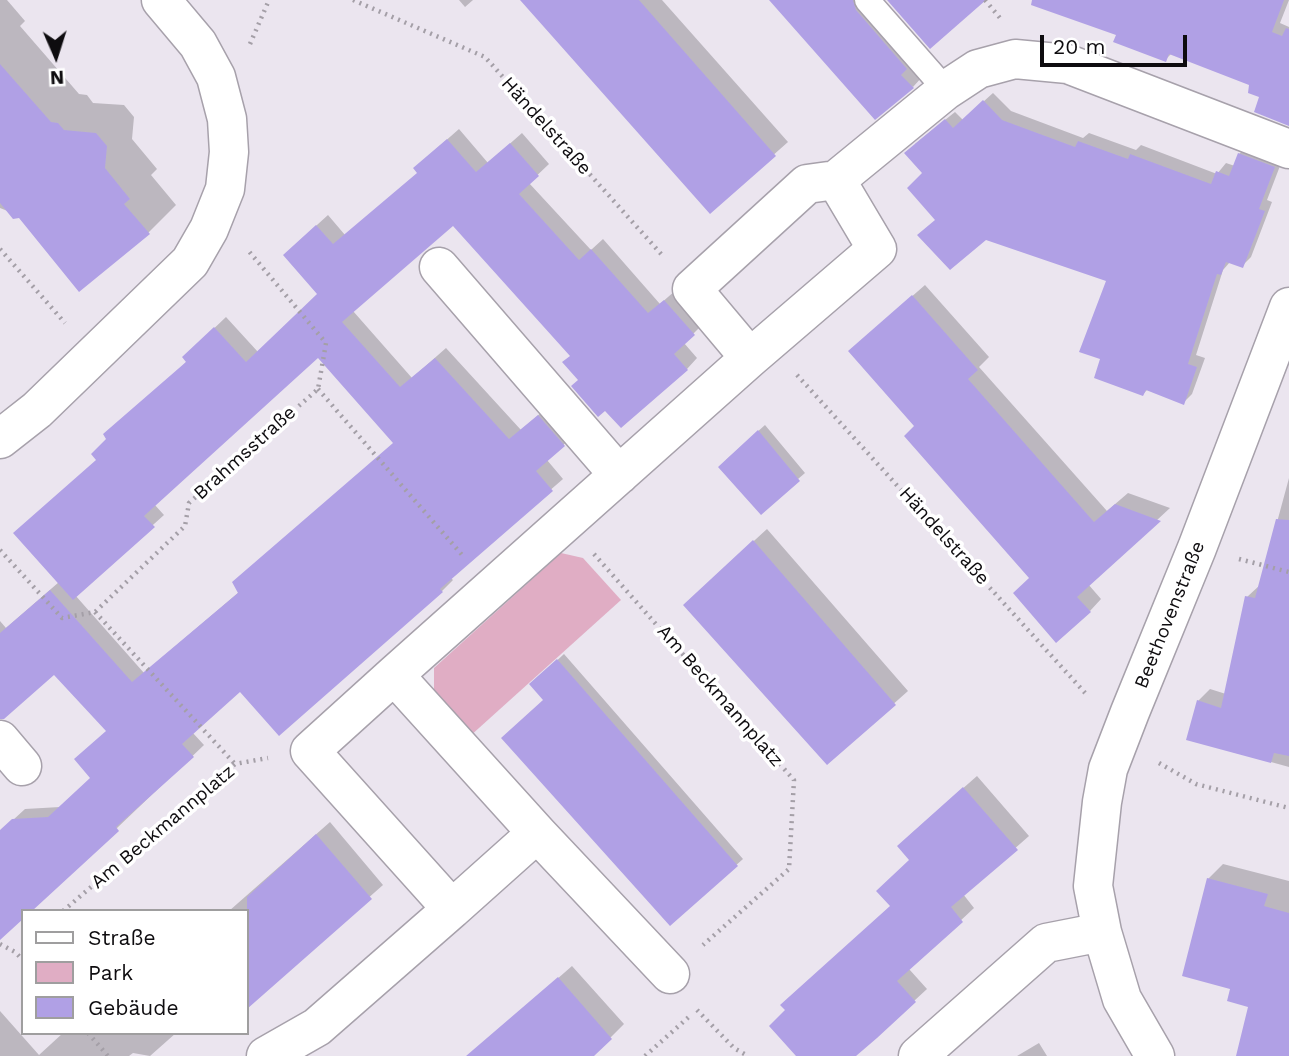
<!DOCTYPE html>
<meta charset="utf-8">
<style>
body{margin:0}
#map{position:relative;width:1289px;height:1056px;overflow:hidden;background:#ebe5ef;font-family:"Work Sans",sans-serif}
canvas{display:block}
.legend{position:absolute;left:21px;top:909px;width:228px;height:126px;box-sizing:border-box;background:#fff;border:2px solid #9f9e9f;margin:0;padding:9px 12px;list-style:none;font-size:21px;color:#0e0c0f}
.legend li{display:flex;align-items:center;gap:14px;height:35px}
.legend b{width:35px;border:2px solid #9f9e9f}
.north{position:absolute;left:21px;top:21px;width:70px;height:70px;-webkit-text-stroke:5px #fff;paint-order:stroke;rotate:177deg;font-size:19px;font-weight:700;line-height:28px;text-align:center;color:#0e0c0f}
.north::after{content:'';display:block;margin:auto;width:24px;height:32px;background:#0e0c0f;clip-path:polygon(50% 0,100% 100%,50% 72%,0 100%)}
.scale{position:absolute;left:1040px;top:35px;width:147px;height:32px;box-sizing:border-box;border:4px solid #0e0c0f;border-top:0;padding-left:9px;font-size:21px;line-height:24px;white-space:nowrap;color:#0e0c0f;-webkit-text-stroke:5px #fff;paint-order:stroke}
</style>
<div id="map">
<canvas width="1289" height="1056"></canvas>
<ul class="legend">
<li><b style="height:9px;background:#fff"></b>Straße</li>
<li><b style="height:19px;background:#e0adc4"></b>Park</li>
<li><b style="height:19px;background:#b0a0e5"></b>Gebäude</li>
</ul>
<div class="north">N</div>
<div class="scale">20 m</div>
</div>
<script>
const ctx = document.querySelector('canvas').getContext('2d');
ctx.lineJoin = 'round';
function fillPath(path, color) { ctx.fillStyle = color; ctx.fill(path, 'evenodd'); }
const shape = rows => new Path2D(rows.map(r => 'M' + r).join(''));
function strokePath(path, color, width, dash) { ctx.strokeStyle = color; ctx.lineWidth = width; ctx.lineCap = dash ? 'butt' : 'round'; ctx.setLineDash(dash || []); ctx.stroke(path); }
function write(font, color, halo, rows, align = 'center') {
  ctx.font = font + ' "Work Sans",sans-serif'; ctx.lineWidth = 7; ctx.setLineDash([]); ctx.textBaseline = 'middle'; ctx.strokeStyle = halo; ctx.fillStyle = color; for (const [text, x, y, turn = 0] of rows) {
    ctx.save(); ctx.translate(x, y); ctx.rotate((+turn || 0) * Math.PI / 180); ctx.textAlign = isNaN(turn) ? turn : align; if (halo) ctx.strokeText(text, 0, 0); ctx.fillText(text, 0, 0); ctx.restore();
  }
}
fillPath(shape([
 [561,553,583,558,621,600,469,737,434,696,434,668]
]), '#e0adc4');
fillPath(shape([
 [0,0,7,0,25,21,20,26,79,94,87,95,93,103,124,105,134,117,132,139,157,169,151,175,176,205,148,233,20,216,0,208],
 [459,0,473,0,465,7],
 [566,0,662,0,788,142,710,211],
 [773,0,865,0,922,77,913,87],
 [1094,0,1289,0,1280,23,1289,27,1289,124,1251,84,1172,53,1165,60,1118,34],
 [993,93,1011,111,1083,138,1089,133,1136,150,1141,145,1217,174,1226,163,1235,166,1239,154,1249,145,1283,158,1267,200,1272,202,1251,257,1242,266,1230,262,1223,270,1196,355,1205,358,1192,394,1183,403,1148,389,1143,394,1103,358,1108,280,937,220,915,144,955,112,963,120],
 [459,129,488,163,522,133,549,164,529,183,591,250,603,239,660,304,676,290,704,323,684,343,697,358,687,369,580,380,572,355,453,223,353,311,412,378,446,348,521,430,550,405,575,434,547,460,563,479,450,577,453,580,442,591,241,689,192,732,204,745,30,911,23,911,0,938,0,832,25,809,60,807,92,777,108,730,54,672,0,718,0,621,6,628,59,582,98,459,187,361,184,357,226,317,258,352,320,293,296,244,328,215,345,235,419,172,426,158],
 [318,356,395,443,239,592,144,673,75,595,164,515,154,504],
 [925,285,989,357,979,367,1107,511,1128,493,1170,508,1088,584,1101,599,1090,611,1031,578,916,425,862,340],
 [765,425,805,473,798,479,726,460],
 [1289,478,1289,767,1188,739,1198,701,1210,689,1226,694,1247,597,1260,585],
 [767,529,908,691,827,763,698,592],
 [564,654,743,859,671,923,545,700,538,678],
 [977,776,1029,836,963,894,974,908,909,969,927,989,914,1001,852,1056,799,1056,892,905,911,860,911,834],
 [330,822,383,885,247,1005,247,911,229,911],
 [1223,864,1289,881,1289,1056,1238,1056,1250,1006,1232,988,1208,879],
 [572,966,624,1024,611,1037,590,1056,469,1056],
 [0,1011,39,1055,63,1033,176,1033,150,1056,133,1053,129,1056,0,1056],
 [1039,1043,1047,1056,1017,1056]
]), '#0003');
fillPath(shape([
 [520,0,639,0,776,156,710,214],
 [769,0,853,0,856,10,907,69,901,75,914,88,875,120],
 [887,0,986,0,930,49],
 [1032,0,1284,0,1272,32,1282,36,1286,28,1289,29,1289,126,1254,112,1259,97,1248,93,1249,85,1169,54,1166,62,1113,42,1116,35,1031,5],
 [0,64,51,122,58,123,64,130,96,133,107,146,105,168,130,199,124,204,150,234,79,292,19,218,13,219,0,203],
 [983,100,1002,120,1075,147,1078,141,1128,159,1130,154,1211,184,1216,171,1229,176,1238,153,1275,167,1259,209,1265,211,1243,268,1226,262,1221,275,1217,274,1188,364,1197,367,1184,405,1146,390,1143,396,1094,378,1100,359,1079,352,1106,281,986,240,950,270,917,235,935,220,907,188,922,173,904,153,945,119,953,128],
 [447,139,476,172,510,143,539,176,519,194,579,260,591,249,648,313,664,300,695,335,674,354,688,370,621,428,605,411,598,417,571,386,578,380,562,362,570,356,453,226,342,322,400,387,435,358,509,439,538,415,565,446,536,471,553,491,440,589,443,592,279,736,240,692,182,744,194,757,116,827,119,831,32,911,23,911,23,919,0,940,0,830,12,819,48,817,90,778,74,759,106,731,54,675,4,719,0,719,0,633,50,590,132,682,238,593,232,582,393,443,318,358,144,516,155,527,73,600,13,533,96,460,91,454,106,439,103,434,186,362,182,357,214,327,246,362,317,294,283,255,316,225,333,244,417,173,413,168],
 [912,295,978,370,968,379,1094,522,1115,504,1161,521,1077,597,1091,612,1056,643,1013,593,1029,578,904,436,914,426,848,351],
 [758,430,800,481,761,515,718,467],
 [1276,519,1289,520,1289,756,1274,753,1271,763,1186,740,1197,700,1221,708,1245,596,1255,598],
 [753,540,896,705,827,765,683,605],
 [557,659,738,866,670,926,501,738,543,700,529,684],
 [963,787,1018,850,951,907,963,922,897,981,916,1002,877,1038,856,1056,796,1056,769,1026,785,1010,780,1005,890,906,876,891,909,860,897,846],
 [316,834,372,899,247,1009,247,897],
 [1207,878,1268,894,1264,906,1289,913,1289,1056,1236,1056,1248,1007,1227,1001,1230,989,1182,976],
 [558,977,612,1039,594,1056,466,1056]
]), '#b0a0e5');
const lane = shape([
 [867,0,946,90]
]);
const street = shape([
 [836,180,877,249,750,358,692,289,807,184,836,180,946,90,978,69,1015,59,1068,64,1289,149],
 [439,267,619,475],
 [0,439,37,410,190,262,209,229,225,189,229,152,227,119,216,77,198,44,161,0],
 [394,675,537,833,452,909,310,751,394,675,750,358],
 [0,740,22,766],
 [537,833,670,974],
 [266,1056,317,1027,452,909],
 [918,1056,1046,943,1102,932],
 [1155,1056,1122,999,1102,932,1093,886,1102,802,1108,769,1130,712,1197,548,1289,307]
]);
strokePath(lane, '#a7a1ab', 27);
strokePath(street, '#a7a1ab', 41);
strokePath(shape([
 [353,0,485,57,662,255],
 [985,0,1000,18],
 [250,44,269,0],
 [0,249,65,323],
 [797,375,1087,695],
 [318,389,463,556],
 [0,550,62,618,95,612,185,526,189,503,318,389,326,343,247,249],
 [594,554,794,780,789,869,703,945],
 [1239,559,1289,572],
 [95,612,235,764],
 [1159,763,1196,784,1289,808],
 [63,911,235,764,268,758],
 [0,944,15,952,23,960],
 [697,1010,734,1048,748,1056],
 [88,1033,108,1056],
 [645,1056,691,1015]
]), '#a49fa7', 4.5, [2, 5]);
strokePath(lane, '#fff', 24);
strokePath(street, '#fff', 38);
write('19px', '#0e0c0f', '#fff', [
 ["Händelstraße",546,126,48],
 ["Brahmsstraße",245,453,-42],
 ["Händelstraße",944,536,48],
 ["Beethovenstraße",1170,615,-68],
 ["Am Beckmannplatz",720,696,49],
 ["Am Beckmannplatz",163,827,-40]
]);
</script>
